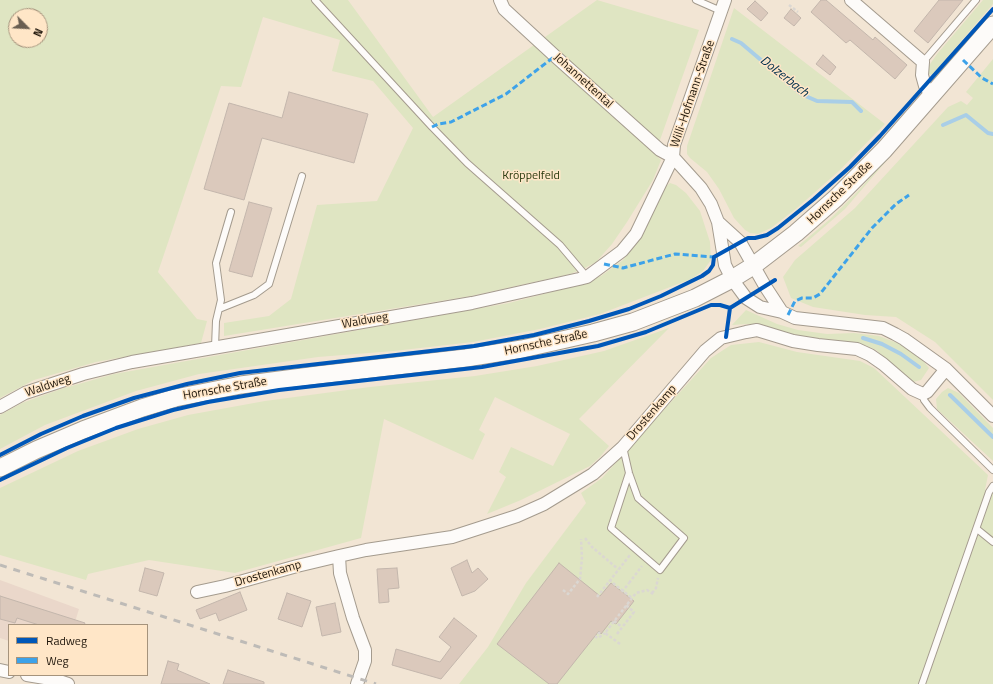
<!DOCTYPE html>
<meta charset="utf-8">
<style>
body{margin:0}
#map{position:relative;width:993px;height:684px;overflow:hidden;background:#f2e5d4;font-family:"Titillium Web",sans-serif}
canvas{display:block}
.legend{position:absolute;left:8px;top:624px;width:140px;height:52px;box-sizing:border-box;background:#ffe6c7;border:1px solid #a5937c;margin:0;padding:5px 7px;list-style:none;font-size:12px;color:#1f160b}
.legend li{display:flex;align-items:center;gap:8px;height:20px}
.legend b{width:20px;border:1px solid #a5937c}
.north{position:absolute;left:8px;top:8px;width:40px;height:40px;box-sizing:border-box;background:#ffe6c7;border:1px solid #a5937c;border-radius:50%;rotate:114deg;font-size:11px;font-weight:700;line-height:16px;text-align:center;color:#1f160b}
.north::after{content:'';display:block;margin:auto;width:14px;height:18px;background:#695e51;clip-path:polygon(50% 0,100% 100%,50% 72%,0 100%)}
</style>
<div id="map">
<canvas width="993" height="684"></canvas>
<ul class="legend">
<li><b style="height:5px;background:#0057b8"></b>Radweg</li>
<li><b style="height:5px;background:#3da2e9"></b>Weg</li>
</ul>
<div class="north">N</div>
</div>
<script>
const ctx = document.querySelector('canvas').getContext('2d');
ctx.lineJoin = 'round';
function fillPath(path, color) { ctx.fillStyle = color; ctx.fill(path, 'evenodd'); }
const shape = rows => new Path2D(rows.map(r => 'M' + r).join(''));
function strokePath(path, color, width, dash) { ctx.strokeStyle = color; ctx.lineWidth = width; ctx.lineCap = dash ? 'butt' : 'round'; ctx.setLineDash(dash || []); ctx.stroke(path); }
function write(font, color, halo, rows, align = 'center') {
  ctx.font = font + ' "Titillium Web",sans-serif'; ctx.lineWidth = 3; ctx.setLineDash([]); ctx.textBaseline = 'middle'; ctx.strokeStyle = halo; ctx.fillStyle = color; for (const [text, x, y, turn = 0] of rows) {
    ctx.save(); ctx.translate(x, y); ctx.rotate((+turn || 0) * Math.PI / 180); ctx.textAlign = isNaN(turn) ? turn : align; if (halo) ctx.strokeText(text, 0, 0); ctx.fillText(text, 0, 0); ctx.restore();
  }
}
fillPath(shape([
 [0,580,79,609,74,625,9,625,9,641,0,638]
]), '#ead7ca');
fillPath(shape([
 [0,0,348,0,433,117,597,0,699,30,655,154,661,160,653,180,627,222,612,244,596,262,583,269,570,274,471,296,224,336,224,323,269,316,291,299,317,205,377,201,413,128,373,81,332,71,340,40,263,17,241,87,221,86,158,272,197,319,207,321,201,343,96,362,34,380,0,398],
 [16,16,40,16,40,40,16,40],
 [983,0,993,0,993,4,932,75,929,74,927,72,928,67,937,54],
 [734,8,885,124,839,171,797,208,771,228,758,234,750,233,745,230,734,218,719,189,707,172,690,158,687,154,687,146],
 [993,37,845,209,801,247,798,246,829,220,860,189],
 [993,59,993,400,935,342,896,317,865,315,813,307,791,298,783,277,795,260,855,208,948,107,961,101,967,105,973,98,966,92],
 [670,183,676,185,686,193,700,211,710,242,711,260,703,271,691,279,600,314,540,329,473,342,394,351,318,357,199,374,136,391,45,425,0,449,0,415,22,403,61,389,114,374,509,303,583,284,601,276,623,260,641,238,664,188],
 [746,310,777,324,798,330,827,334,854,333,879,336,900,344,912,351,919,356,929,368,921,380,913,382,876,350,864,345,852,342,800,336,759,325,748,324,732,325],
 [669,328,579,419,609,446,600,457,590,466,521,500,487,514,506,477,499,472,511,447,553,466,570,434,495,397,479,430,485,434,473,460,384,419,361,538,235,573,149,560,88,574,86,580,0,555,0,488,78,451,138,429,188,415,265,401,370,387,475,376,537,366,604,351],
 [759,342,797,352,860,361,874,368,988,475,985,490,993,494,993,684,459,684,488,647,526,583,586,503,581,493,602,478,711,358,731,345],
 [948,388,959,393,993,428,993,461,937,409,936,399,942,392]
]), '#dfe5c2');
strokePath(shape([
 [732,39,741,43,801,94,817,101,852,102,861,111],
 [943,125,966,115,988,133,993,134],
 [863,338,882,344,901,354,919,367],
 [950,395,993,437]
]), '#a9cee7', 4);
const building = shape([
 [821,0,826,0,873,40,875,37,907,65,895,79,850,40,846,43,811,12,821,0],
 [939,0,963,0,928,43,914,31,939,0],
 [755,1,768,13,761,21,747,9,755,1],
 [791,9,801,18,794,26,784,18,791,9],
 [823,55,836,67,830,75,816,64,823,55],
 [289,92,368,114,354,163,262,138,244,200,204,189,229,103,282,118,289,92],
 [249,202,272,208,252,277,229,271,249,202],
 [467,560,472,573,478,568,488,579,475,591,462,596,451,568,467,560],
 [559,563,600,596,611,583,634,601,616,624,611,621,601,634,599,631,557,684,549,684,497,644,559,563],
 [145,568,164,573,157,596,139,591,145,568],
 [397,568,399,588,388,589,389,602,379,603,377,569,397,568],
 [240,592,247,610,219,621,216,613,200,619,196,610,240,592],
 [287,593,311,601,302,627,278,619,287,593],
 [0,596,85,623,84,625,39,625,17,618,15,623,0,619,0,596],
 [335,603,341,632,322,636,316,607,335,603],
 [454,618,477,636,441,679,392,665,396,649,440,662,451,647,439,637,454,618],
 [168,661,179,664,177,670,210,684,161,684,168,661],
 [228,670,264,682,264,684,223,684,228,670]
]);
fillPath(building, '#dbc9bc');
strokePath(building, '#c3b6ac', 1);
const lane = shape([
 [315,0,432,127,467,163,560,245,587,277],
 [696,0,721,11],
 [923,62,976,0],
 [219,309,254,295,269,284,302,176],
 [215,347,216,321,221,300,216,263,231,212],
 [923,394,924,400,930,408,993,470],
 [623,447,629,473,638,498,684,538,660,570,611,528,629,473],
 [977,529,993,542],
 [922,684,989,492,993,486]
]);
const street = shape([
 [725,0,674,145,673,157,701,188,711,204,718,222,725,265,732,279,746,298,760,307,782,312,795,318,883,328,895,334,904,339,946,369,993,416],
 [851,0,923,62,922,75,925,86,932,95],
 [718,222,740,242,765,286,782,312],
 [0,407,25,393,83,374,132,362,472,303,579,279,587,277,622,251,636,234,673,157,660,150,555,56,504,9,500,0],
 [197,592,225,586,297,566,339,556],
 [0,670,9,672],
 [27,675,56,680,68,684],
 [357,684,365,661,365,650,353,618,340,573,339,556,366,550,452,537,517,516,544,504,593,474,623,447,705,351,721,338,746,332,757,330,793,341,818,345,857,349,870,355,883,364,912,389,923,394,927,392,946,369]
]);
const secondary = shape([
 [0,468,36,450,83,430,142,408,175,398,241,385,318,375,466,358,522,349,593,333,633,322,695,298,732,279,753,266,796,233,836,198,884,150,993,25]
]);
strokePath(lane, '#a49b8e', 8);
strokePath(street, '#a49b8e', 14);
strokePath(secondary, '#a49b8e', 19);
strokePath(shape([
 [789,5,798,12],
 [751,238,755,238,770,233],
 [585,538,592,547,618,569],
 [609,580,632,598],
 [629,583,642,566],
 [563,590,568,594,580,579,582,558,581,539],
 [652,593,656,588,658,578],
 [597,597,630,555],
 [614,621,622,627],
 [600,632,596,637,598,638,605,633],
 [617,634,634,612,626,605],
 [620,644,605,633,636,593,647,590,655,595]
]), '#dbd7d2', 2.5, [3, 2]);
strokePath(lane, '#fdfbf9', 6);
strokePath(street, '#fdfbf9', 12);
strokePath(secondary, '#fdfbf9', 17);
strokePath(shape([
 [0,565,376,684]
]), '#bebbb7', 3, [7, 7]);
strokePath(shape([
 [622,592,629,583]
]), '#dbd7d2', 2.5, [3, 2]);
strokePath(shape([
 [963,60,982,78,993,84],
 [432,127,438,124,451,122,506,94,555,56],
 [604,264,623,268,675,254,714,257,714,260],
 [788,315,795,301,802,298,813,298,820,294,872,228,896,204,909,195]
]), '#3da2e9', 3, [6, 3]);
strokePath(shape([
 [726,337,730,308,775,280],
 [0,455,41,434,83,416,134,398,187,384,240,373,474,346,534,335,589,321,629,309,661,296,702,276,709,271,713,265,714,257,748,238,755,238,767,235,778,228,814,199,850,167,880,136,993,9],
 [0,480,67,448,116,428,173,410,208,402,279,390,482,367,598,346,646,332,711,305,720,305,730,308]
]), '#0057b8', 4);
write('12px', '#1f160b', '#ffe6c7', [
 ["Johannettental",583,81,42],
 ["Willi-Hofmann-Straße",693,94,-71],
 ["Hornsche Straße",840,193,-44],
 ["Waldweg",365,321,-10],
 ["Hornsche Straße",546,343,-12],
 ["Waldweg",48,386,-19],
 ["Hornsche Straße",225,389,-10],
 ["Drostenkamp",652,413,-49],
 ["Drostenkamp",268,574,-16]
]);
write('12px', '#2c3c10', '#ffe6c7', [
 ["Kröppelfeld",531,176]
]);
write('italic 13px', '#01314d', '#ffe6c7', [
 ["Dolzerbach",784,77,38]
]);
</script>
